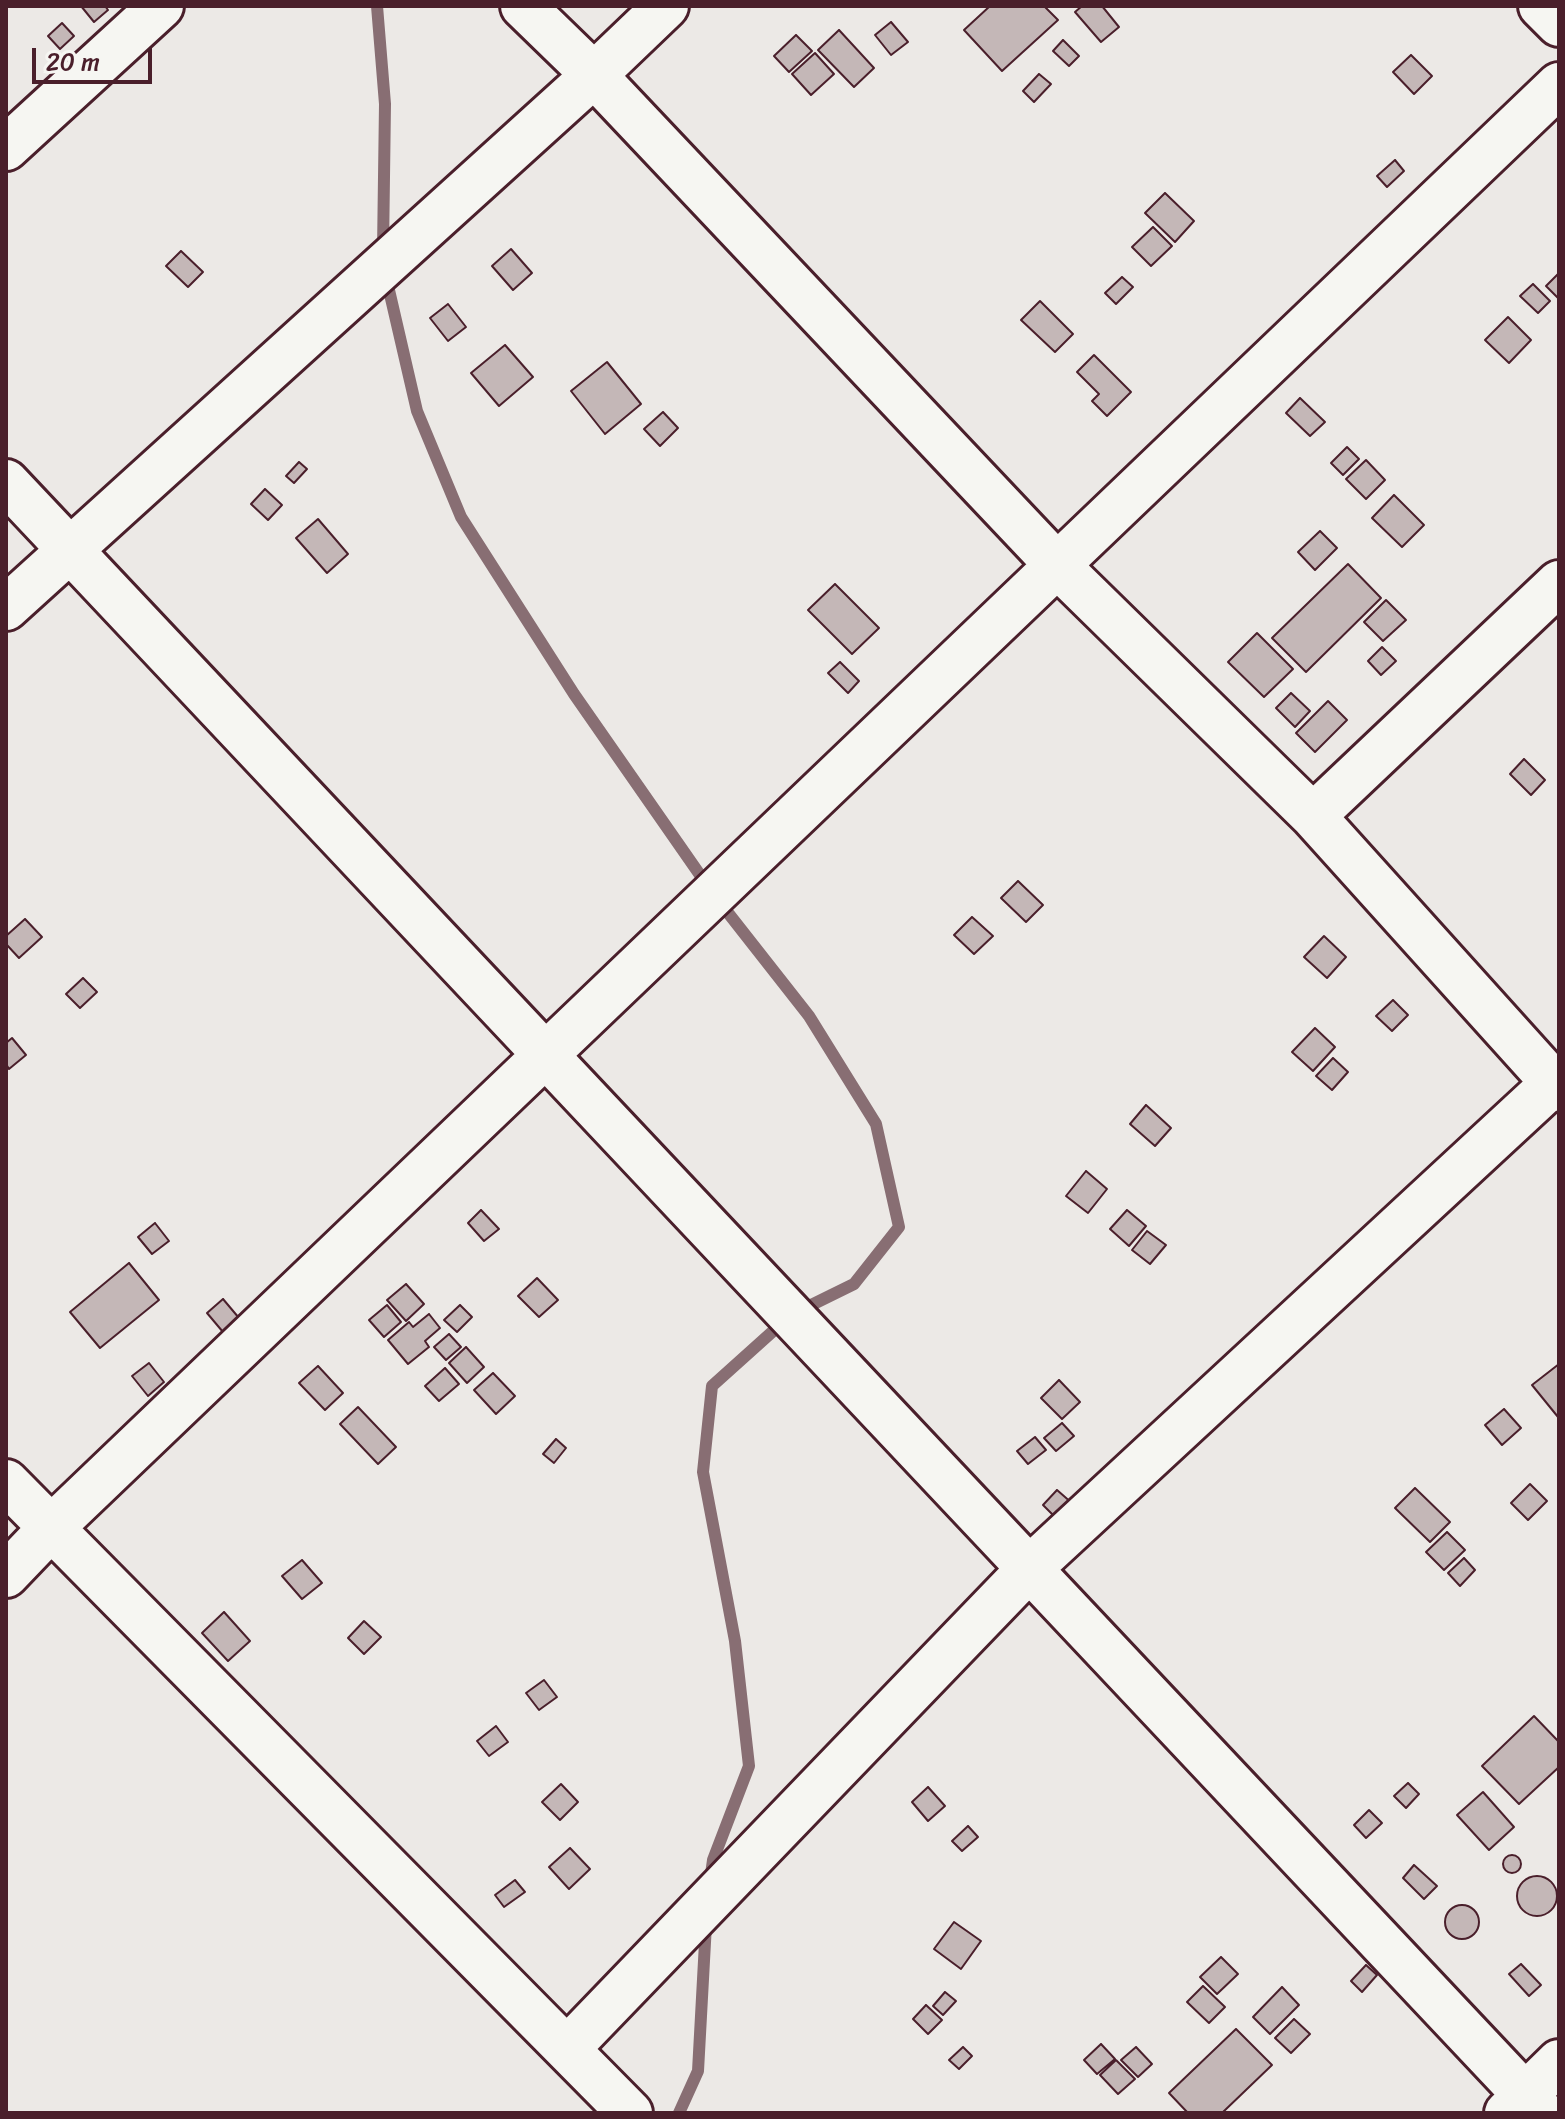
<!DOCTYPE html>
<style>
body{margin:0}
#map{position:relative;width:1565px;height:2119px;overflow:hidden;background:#ece9e6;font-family:Sriracha,sans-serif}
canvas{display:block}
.frame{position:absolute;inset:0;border:8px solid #4a1f2b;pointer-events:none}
.scale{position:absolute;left:32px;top:48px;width:120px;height:36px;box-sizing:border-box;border:4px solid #4a1f2b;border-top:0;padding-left:10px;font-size:24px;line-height:28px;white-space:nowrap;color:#4a1f2b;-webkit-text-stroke:6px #f6f6f2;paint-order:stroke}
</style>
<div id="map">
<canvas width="1565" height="2119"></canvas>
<div class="frame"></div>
<div class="scale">20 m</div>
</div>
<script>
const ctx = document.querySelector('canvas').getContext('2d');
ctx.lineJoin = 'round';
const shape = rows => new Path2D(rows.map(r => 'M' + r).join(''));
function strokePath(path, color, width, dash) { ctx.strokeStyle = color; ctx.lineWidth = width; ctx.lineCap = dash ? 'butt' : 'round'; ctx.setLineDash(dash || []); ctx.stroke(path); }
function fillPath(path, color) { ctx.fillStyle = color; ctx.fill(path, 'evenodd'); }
strokePath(shape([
 [377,6,385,104,383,250],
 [386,277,417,411,461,517,574,694,714,895,809,1016,876,1124,899,1227,854,1284,791,1315,712,1386,703,1472,735,1641,749,1766,713,1860,710,1881],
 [679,2113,698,2071,706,1924]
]), '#886e73', 12);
const building = shape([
 [81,6,105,6,108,10,94,22,81,6],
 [990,6,1044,6,1058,20,1002,71,964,30,990,6],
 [1082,6,1102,6,1119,27,1101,42,1075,12,1082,6],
 [891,22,908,42,891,55,875,35,891,22],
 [62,23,74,36,60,49,48,36,62,23],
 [839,30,874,68,854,87,818,50,839,30],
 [796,35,812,51,789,72,774,56,796,35],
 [1063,40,1079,56,1069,66,1053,51,1063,40],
 [815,53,834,74,811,95,792,74,815,53],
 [1411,55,1432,76,1414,94,1393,72,1411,55],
 [1039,74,1051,84,1034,102,1023,91,1039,74],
 [1395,160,1404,171,1387,187,1377,176,1395,160],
 [1165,193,1194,221,1175,242,1145,213,1165,193],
 [1153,227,1172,246,1151,266,1132,247,1153,227],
 [511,249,532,273,513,290,492,266,511,249],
 [181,251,203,272,188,287,166,266,181,251],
 [1559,273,1559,299,1546,286,1559,273],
 [1122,277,1133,287,1116,304,1105,293,1122,277],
 [1533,284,1550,301,1538,313,1520,296,1533,284],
 [1040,301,1073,334,1055,352,1021,320,1040,301],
 [448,304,466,327,448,341,430,318,448,304],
 [1508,317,1531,340,1509,363,1485,340,1508,317],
 [505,345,533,377,499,406,471,373,505,345],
 [1094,355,1131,392,1107,416,1092,401,1099,394,1077,372,1094,355],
 [607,362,641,404,605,434,571,391,607,362],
 [1300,398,1325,422,1310,436,1286,413,1300,398],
 [663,412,678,428,660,446,644,429,663,412],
 [1347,447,1359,459,1343,475,1331,463,1347,447],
 [1366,460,1385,480,1366,499,1346,479,1366,460],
 [299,462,307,469,294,483,286,476,299,462],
 [265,489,282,505,268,520,251,504,265,489],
 [1394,495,1424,525,1402,547,1372,518,1394,495],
 [318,519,348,554,327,573,296,538,318,519],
 [1320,531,1337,548,1315,570,1298,552,1320,531],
 [1348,564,1381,598,1306,672,1272,638,1348,564],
 [835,584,879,628,852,654,808,610,835,584],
 [1386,600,1406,620,1383,641,1364,622,1386,600],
 [1257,633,1293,669,1264,697,1228,662,1257,633],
 [1382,647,1396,661,1381,675,1368,661,1382,647],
 [840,662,859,681,848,693,828,673,840,662],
 [1291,693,1310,711,1295,727,1276,708,1291,693],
 [1328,701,1347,720,1315,752,1296,733,1328,701],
 [1524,759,1545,780,1531,795,1510,774,1524,759],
 [1018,881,1043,905,1026,922,1001,898,1018,881],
 [972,917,993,936,974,954,954,935,972,917],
 [25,919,42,937,19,958,6,944,6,936,25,919],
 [1324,936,1346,957,1327,978,1304,957,1324,936],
 [83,978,97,992,80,1008,66,994,83,978],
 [1393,1000,1408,1015,1392,1031,1376,1016,1393,1000],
 [1315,1028,1335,1047,1313,1071,1292,1052,1315,1028],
 [12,1038,26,1055,9,1069,6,1064,6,1043,12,1038],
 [1333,1058,1348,1072,1332,1090,1316,1076,1333,1058],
 [1146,1105,1171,1128,1155,1146,1130,1124,1146,1105],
 [1086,1171,1107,1189,1088,1213,1066,1196,1086,1171],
 [481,1210,499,1229,484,1241,468,1223,481,1210],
 [1127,1210,1146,1226,1129,1246,1110,1229,1127,1210],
 [155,1223,169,1241,152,1254,138,1237,155,1223],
 [1147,1231,1166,1245,1150,1264,1132,1250,1147,1231],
 [129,1263,159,1300,100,1348,70,1312,129,1263],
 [537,1278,558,1300,539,1317,518,1296,537,1278],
 [406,1284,424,1304,406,1321,387,1300,406,1284],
 [223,1299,239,1318,223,1332,207,1313,223,1299],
 [387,1305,401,1322,384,1337,369,1320,387,1305],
 [460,1305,472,1317,457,1332,444,1320,460,1305],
 [429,1314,440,1328,425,1341,429,1347,408,1364,388,1340,409,1322,413,1327,429,1314],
 [449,1334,461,1347,446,1360,434,1347,449,1334],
 [466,1347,484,1367,467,1383,449,1363,466,1347],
 [149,1363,164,1382,148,1396,132,1376,149,1363],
 [1559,1364,1559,1416,1558,1417,1532,1385,1559,1364],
 [318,1366,343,1393,325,1410,299,1383,318,1366],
 [445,1368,459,1384,439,1401,425,1386,445,1368],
 [493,1373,515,1396,496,1414,474,1390,493,1373],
 [1059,1380,1080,1402,1062,1419,1041,1398,1059,1380],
 [358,1407,396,1447,378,1464,340,1424,358,1407],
 [1504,1409,1521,1428,1502,1445,1485,1425,1504,1409],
 [1062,1423,1074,1436,1056,1451,1044,1438,1062,1423],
 [1035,1437,1046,1450,1028,1464,1017,1451,1035,1437],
 [556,1439,566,1448,554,1463,543,1454,556,1439],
 [1530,1484,1547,1501,1528,1520,1511,1503,1530,1484],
 [1415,1488,1450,1522,1430,1542,1395,1508,1415,1488],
 [1057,1490,1073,1504,1058,1520,1043,1505,1057,1490],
 [1447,1532,1465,1550,1444,1570,1426,1552,1447,1532],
 [1464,1558,1475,1570,1460,1586,1448,1573,1464,1558],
 [302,1560,322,1583,302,1599,282,1576,302,1560],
 [224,1612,250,1641,228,1661,202,1633,224,1612],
 [364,1621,381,1637,364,1654,348,1638,364,1621],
 [544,1680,557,1697,539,1710,526,1693,544,1680],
 [1534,1716,1559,1742,1559,1767,1519,1804,1482,1766,1534,1716],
 [496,1726,508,1742,489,1756,477,1741,496,1726],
 [1408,1783,1419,1794,1406,1808,1394,1796,1408,1783],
 [561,1784,578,1802,560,1820,542,1802,561,1784],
 [928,1787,945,1806,928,1821,912,1802,928,1787],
 [1483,1792,1514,1827,1489,1850,1457,1815,1483,1792],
 [1369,1810,1382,1823,1366,1838,1354,1825,1369,1810],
 [968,1826,978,1837,962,1851,952,1841,968,1826],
 [570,1848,590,1869,569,1889,549,1867,570,1848],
 '1503 1864a9 9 0 1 1 18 0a9 9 0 1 1-18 0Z',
 [1414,1865,1437,1886,1424,1899,1403,1878,1414,1865],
 '1517 1896a20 20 0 1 1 40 0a20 20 0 1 1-40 0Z',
 [515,1880,525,1892,504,1907,495,1895,515,1880],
 '1445 1922a17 17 0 1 1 34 0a17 17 0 1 1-34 0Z',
 [954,1922,981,1941,961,1969,934,1949,954,1922],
 [1221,1957,1238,1974,1217,1994,1200,1977,1221,1957],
 [1521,1964,1541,1985,1529,1996,1509,1974,1521,1964],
 [1366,1965,1377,1975,1362,1992,1351,1981,1366,1965],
 [1203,1986,1225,2007,1209,2023,1187,2002,1203,1986],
 [1282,1987,1299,2005,1270,2034,1253,2017,1282,1987],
 [945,1992,956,2001,943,2015,933,2006,945,1992],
 [926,2005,942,2020,928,2034,913,2019,926,2005],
 [1294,2019,1310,2034,1291,2053,1275,2038,1294,2019],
 [1236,2029,1272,2065,1222,2113,1188,2113,1169,2093,1236,2029],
 [1101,2044,1115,2059,1097,2074,1084,2060,1101,2044],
 [963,2047,972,2056,959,2069,949,2060,963,2047],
 [1136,2047,1152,2064,1138,2077,1121,2060,1136,2047],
 [1116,2060,1135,2079,1118,2094,1100,2075,1116,2060]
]);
fillPath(building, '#c4b7b7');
strokePath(building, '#4a1f2b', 2);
const minor = shape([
 [523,6,594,75,1058,566,1313,816,1559,1089],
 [1541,6,1559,24],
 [6,148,161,6],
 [6,482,1542,2113],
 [6,608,594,75,666,6],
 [1313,816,1559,583],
 [6,1482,630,2113],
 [6,1575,50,1529,1559,85],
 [567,2049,1030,1568,1559,1078],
 [1507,2113,1559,2062]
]);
strokePath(minor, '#4a1f2b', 50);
strokePath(minor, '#f6f6f2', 44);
</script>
